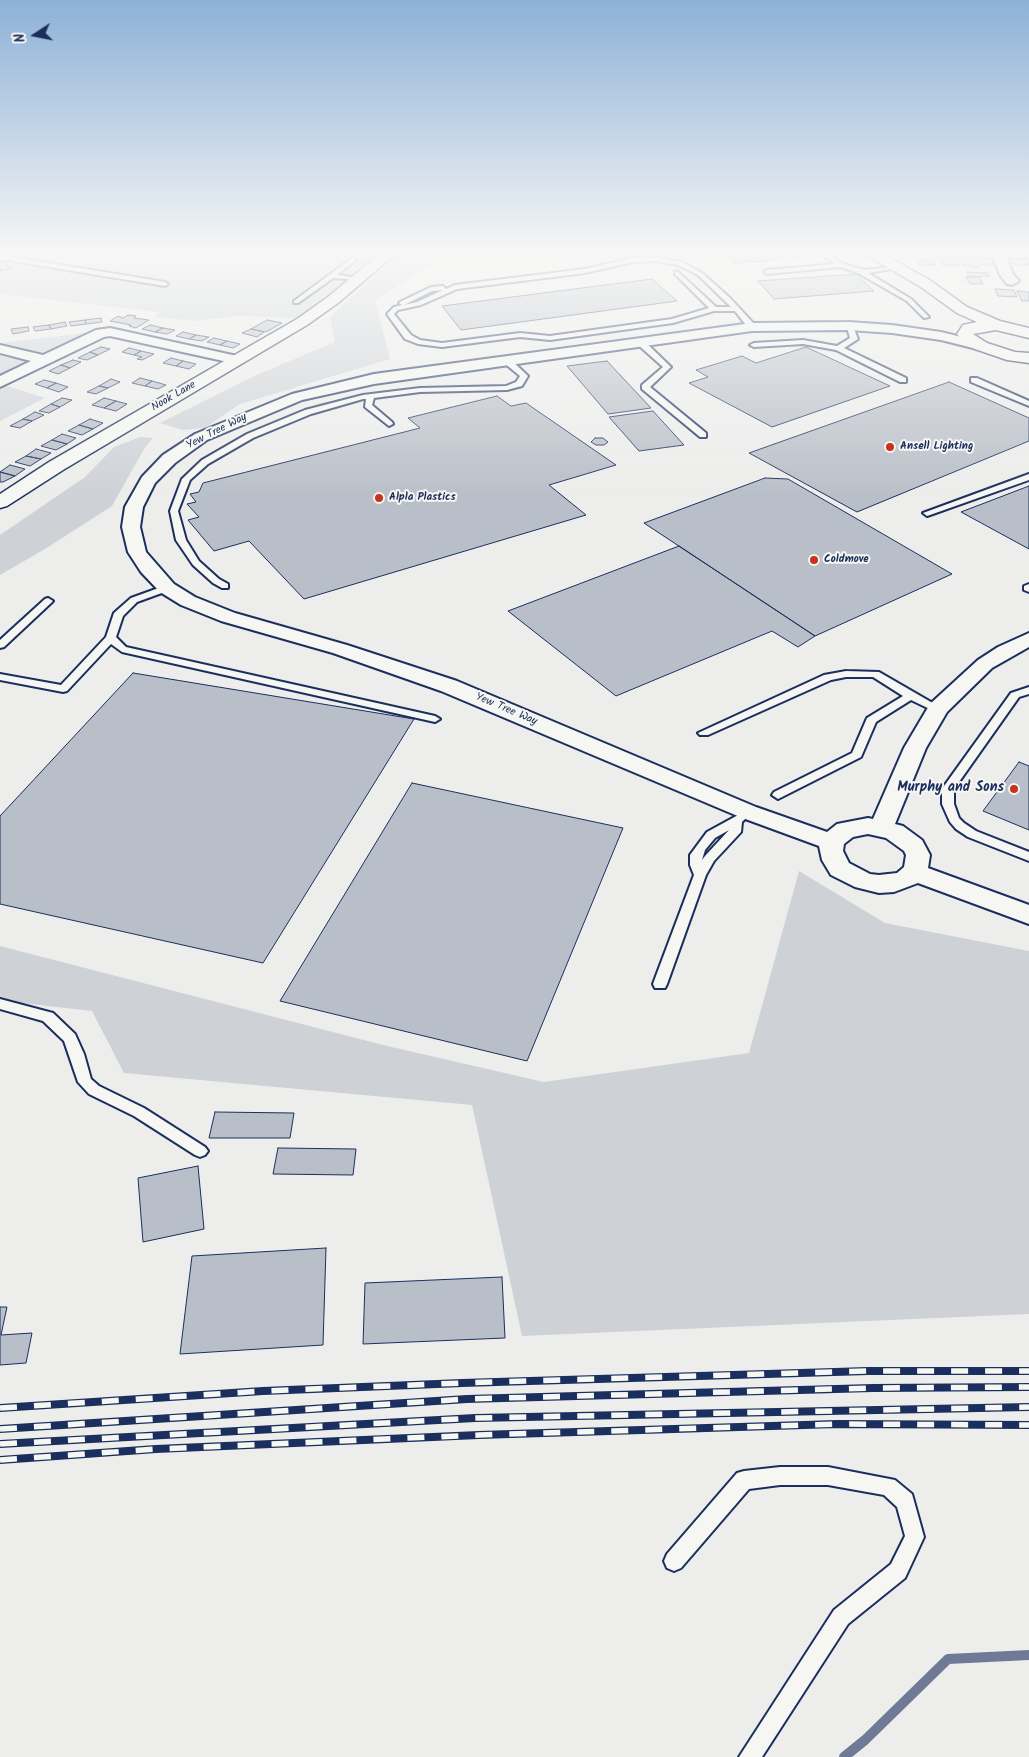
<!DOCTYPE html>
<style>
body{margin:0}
#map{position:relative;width:1029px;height:1757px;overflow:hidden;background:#edeeec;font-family:Kalam,sans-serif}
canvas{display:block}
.north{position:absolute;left:10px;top:10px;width:50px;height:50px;-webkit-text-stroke:4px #f6f6f2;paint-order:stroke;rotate:259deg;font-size:14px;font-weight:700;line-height:20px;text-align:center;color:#1b2f5e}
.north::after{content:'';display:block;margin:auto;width:18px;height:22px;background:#1b2f5e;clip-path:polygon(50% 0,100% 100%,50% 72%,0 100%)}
</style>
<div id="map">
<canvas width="1029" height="1757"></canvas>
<div class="north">N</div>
</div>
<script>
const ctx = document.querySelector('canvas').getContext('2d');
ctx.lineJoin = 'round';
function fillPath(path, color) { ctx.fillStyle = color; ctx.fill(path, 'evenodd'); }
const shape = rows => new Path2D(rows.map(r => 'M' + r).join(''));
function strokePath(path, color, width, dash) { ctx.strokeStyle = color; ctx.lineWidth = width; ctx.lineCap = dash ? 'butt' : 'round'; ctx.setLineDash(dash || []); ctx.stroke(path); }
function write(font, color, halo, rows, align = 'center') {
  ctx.font = font + ' Kalam,sans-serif'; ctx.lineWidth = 4; ctx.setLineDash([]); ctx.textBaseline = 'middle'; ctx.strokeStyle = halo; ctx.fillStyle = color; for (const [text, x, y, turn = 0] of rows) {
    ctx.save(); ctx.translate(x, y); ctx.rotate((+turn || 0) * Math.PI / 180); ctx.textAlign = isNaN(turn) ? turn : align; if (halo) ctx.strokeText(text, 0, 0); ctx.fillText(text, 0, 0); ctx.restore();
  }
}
fillPath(shape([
 [0,251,361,251,376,253,339,288,296,318,239,316,195,321,155,317,159,312,0,294],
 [400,252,430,257,473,253,614,253,434,264,375,300,390,359,240,404,205,428,183,430,160,423,254,376,335,342,330,317],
 [86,333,47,351,38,352,0,343],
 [0,352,27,360,27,366,0,378],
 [7,386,45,398,0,421,0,389],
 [140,437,153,438,144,449,112,506,45,549,0,575,0,535,85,477,114,447],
 [799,871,885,923,1029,951,1029,1314,522,1336,472,1105,124,1073,92,1011,21,1003,0,997,0,946,383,1045,544,1082,749,1053]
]), '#ced2d7');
strokePath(shape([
 [844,1757,865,1740,948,1659,1029,1655]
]), '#6e7a96', 10);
const building = shape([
 [798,251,806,255,794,257,784,253,798,251],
 [771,253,777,254,782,259,768,260,763,255,771,253],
 [761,255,767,261,752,262,746,256,761,255],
 [745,256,750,262,734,263,728,258,745,256],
 [977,258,991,260,993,265,981,265,977,258],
 [917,259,934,260,936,265,919,265,917,259],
 [951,259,957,261,959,266,942,265,940,260,951,259],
 [959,259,975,259,980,268,962,265,959,259],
 [1011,259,1027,259,1029,265,1015,265,1011,259],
 [0,262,13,268,0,271,0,262],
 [967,272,988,273,990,276,969,277,967,272],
 [856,274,874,291,774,299,758,281,856,274],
 [966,277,979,277,983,284,970,284,966,277],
 [652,279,677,301,461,330,442,306,652,279],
 [995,289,1014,290,1017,297,998,296,995,289],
 [1017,291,1029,292,1029,301,1022,301,1017,291],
 [128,315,136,316,134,318,149,320,136,328,129,326,131,325,110,321,118,316,123,318,128,315],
 [101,318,102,322,86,324,85,320,101,318],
 [85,320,86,324,71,326,69,322,85,320],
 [267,320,282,323,266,332,251,329,267,320],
 [65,322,67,326,51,329,49,325,65,322],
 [49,325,51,329,35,331,33,327,49,325],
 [150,325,163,328,155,332,142,329,150,325],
 [28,327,29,331,13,334,11,329,28,327],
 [163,328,175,330,167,334,155,332,163,328],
 [251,329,264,332,257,337,242,333,251,329],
 [183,332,196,335,189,339,176,336,183,332],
 [196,335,209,337,202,341,189,339,196,335],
 [214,338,227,341,220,345,207,342,214,338],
 [227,341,240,344,233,348,220,345,227,341],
 [101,347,110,349,98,355,90,352,101,347],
 [806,347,890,386,772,427,689,383,708,377,696,370,742,356,756,363,806,347],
 [129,348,141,351,134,355,122,352,129,348],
 [141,351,154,354,142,360,137,359,142,357,134,355,141,351],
 [90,352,98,355,87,360,78,358,90,352],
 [171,358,183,361,176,366,163,363,171,358],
 [73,360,81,362,70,368,61,365,73,360],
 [183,361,196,364,189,369,176,366,183,361],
 [607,361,651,408,608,414,567,366,607,361],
 [61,365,70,368,58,374,49,371,61,365],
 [140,378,152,381,145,386,132,383,140,378],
 [111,379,120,382,108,388,99,386,111,379],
 [44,380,56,383,47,388,35,384,44,380],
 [152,381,166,385,158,389,145,386,152,381],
 [949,382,1029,418,1029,441,857,512,749,453,949,382],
 [56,383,68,387,59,392,47,388,56,383],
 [99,386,108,388,96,394,87,392,99,386],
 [497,396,511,406,526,403,616,465,549,485,586,515,304,599,249,541,214,551,188,520,199,517,187,504,196,502,190,494,199,492,203,483,420,428,408,418,497,396],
 [62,398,72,400,60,407,51,404,62,398],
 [104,398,116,401,104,408,92,405,104,398],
 [116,401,127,404,116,411,104,408,116,401],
 [51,404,60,407,49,413,39,411,51,404],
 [653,411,684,445,639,451,609,417,653,411],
 [35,412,44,415,32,421,23,419,35,412],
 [23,419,32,421,20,428,10,426,23,419],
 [90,419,103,423,93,429,79,425,90,419],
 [79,425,93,429,82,435,68,431,79,425],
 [62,434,76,438,67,444,52,440,62,434],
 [595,438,603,438,608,442,604,445,596,445,591,442,595,438],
 [52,440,67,444,56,450,41,446,52,440],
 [36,449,51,453,41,459,26,456,36,449],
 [26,456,41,459,30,466,15,462,26,456],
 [10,465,25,469,15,476,0,472,10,465],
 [0,472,15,476,3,482,0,482,0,472],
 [765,478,788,479,952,574,815,636,644,523,765,478],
 [1029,486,1029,549,961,512,1029,486],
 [679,546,815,636,798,647,772,631,616,696,508,611,679,546],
 [133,673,414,719,263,963,0,904,0,816,133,673],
 [1019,762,1029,766,1029,830,983,811,1019,762],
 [412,783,623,828,527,1061,280,1001,412,783],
 [215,1112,294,1113,290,1138,209,1138,215,1112],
 [278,1148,356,1149,353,1175,273,1174,278,1148],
 [198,1166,204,1229,143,1242,138,1178,198,1166],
 [326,1248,323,1345,180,1354,192,1256,326,1248],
 [502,1277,505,1338,363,1344,365,1283,502,1277],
 [0,1307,7,1307,1,1335,32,1333,26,1363,0,1365,0,1307]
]);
fillPath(building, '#b9bfc8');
strokePath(building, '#1b2f5e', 1);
const lane = shape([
 [817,251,825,251,843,264,865,270,898,266,898,268,868,273,911,299,929,317,924,318,907,301,858,273,840,267,767,274,764,272,767,270,835,264,817,251],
 [0,255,165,282,168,284,165,286,0,259,0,255],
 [656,257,682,262,702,273,730,298,755,325,755,329,749,329,735,311,714,311,673,323,550,340,520,337,442,347,418,344,405,339,387,314,394,307,402,305,399,303,400,302,431,287,443,286,446,289,455,285,585,269,633,258,656,257],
 [656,261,678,265,698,275,731,307,716,307,677,271,675,272,675,274,709,308,672,319,550,336,520,333,442,343,420,340,411,335,394,314,398,310,421,305,457,289,585,273,633,262,656,261],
 [443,290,417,302,404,305,432,291,443,290],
 [352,258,357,259,337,275,360,278,360,280,333,278,298,303,294,303,294,301,352,258],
 [846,324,852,324,858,339,844,348,906,378,906,382,900,382,836,350,803,344,754,347,750,345,754,343,803,340,837,346,850,338,846,324],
 [636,339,642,339,671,367,650,387,706,433,706,437,700,437,642,389,642,385,663,367,636,343,636,339],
 [503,358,509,358,528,376,522,386,507,390,420,392,374,398,372,405,392,422,393,424,389,426,365,407,366,399,363,399,311,414,253,438,208,464,190,480,178,511,186,540,199,561,219,579,228,584,228,588,222,588,213,583,193,565,176,540,170,511,182,479,202,460,247,434,305,410,363,395,420,388,506,386,516,382,520,376,503,362,503,358],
 [971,378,977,378,1029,401,1029,406,971,382,971,378],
 [1029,474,1029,480,930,515,927,516,923,513,1029,474],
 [1029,584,1029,592,1024,590,1024,586,1029,584],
 [167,585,172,588,170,590,137,602,123,616,116,637,126,647,435,716,440,719,435,722,122,652,111,644,67,691,63,692,0,680,0,674,61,685,106,637,114,613,131,598,167,585],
 [48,598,53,601,51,603,4,647,0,648,0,640,45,599,48,598],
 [846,671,879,672,943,709,938,712,934,711,911,700,876,722,861,757,778,799,772,795,774,792,852,753,867,718,903,696,873,677,846,677,831,680,708,735,700,735,698,733,824,675,846,671],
 [1029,687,1029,694,1019,697,954,789,954,804,959,818,964,823,976,831,1029,852,1029,861,968,837,956,829,950,822,942,804,942,789,1011,693,1029,687],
 [740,814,746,818,742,822,741,832,714,861,706,875,667,984,665,988,655,988,653,984,694,875,690,865,690,855,707,832,740,814],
 [729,830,705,856,702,860,705,850,715,838,729,830],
 [0,999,53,1013,75,1034,84,1054,91,1079,99,1086,144,1108,205,1147,208,1151,205,1155,200,1157,195,1155,134,1116,89,1094,78,1082,64,1041,43,1021,0,1009,0,999],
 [780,1467,828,1467,895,1480,912,1494,924,1537,905,1578,848,1624,762,1757,739,1757,834,1610,891,1564,905,1536,897,1507,884,1495,828,1485,780,1485,749,1489,681,1568,674,1571,667,1568,664,1561,667,1554,737,1473,744,1471,780,1467]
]);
const street = shape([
 [1029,251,1029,258,1006,257,1013,274,1019,281,1012,285,1007,284,1000,275,993,257,937,256,931,252,1029,251],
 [849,322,892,325,941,332,986,343,988,346,986,349,981,350,941,340,892,333,849,330,752,331,374,384,302,400,207,440,175,463,155,483,143,507,140,527,146,552,174,584,195,597,235,613,347,645,457,681,756,807,827,832,837,824,868,818,873,819,904,748,930,704,978,660,998,647,1029,633,1029,647,992,668,947,712,926,748,895,824,903,826,922,840,930,855,928,868,1029,905,1029,924,918,883,894,892,879,893,855,887,831,875,822,860,819,846,740,817,441,691,333,653,221,621,181,605,160,592,141,572,128,552,122,527,125,507,142,477,163,455,195,434,292,394,374,374,752,323,849,322],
 [868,834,886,838,904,851,906,855,904,867,897,873,879,875,870,874,849,863,843,851,844,844,853,837,868,834],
 [110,328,237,356,242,357,244,360,242,363,237,364,110,336,104,337,0,387,0,376,31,361,0,353,0,345,43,355,96,330,110,328]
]);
const secondary = shape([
 [383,251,399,251,338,303,307,325,63,470,7,506,0,508,0,494,49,462,297,319,328,297,383,251],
 [860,251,878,251,931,281,967,307,1000,321,1029,328,1029,338,996,330,973,334,987,343,1015,352,1029,353,1029,363,1007,360,975,349,964,343,957,334,963,325,977,322,957,313,921,287,860,251]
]);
strokePath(lane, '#1b2f5e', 4);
strokePath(street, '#1b2f5e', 4);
strokePath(secondary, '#1b2f5e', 3);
fillPath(lane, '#f6f6f2');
fillPath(street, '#f6f6f2');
fillPath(secondary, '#f6f6f2');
const rail = shape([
 [0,1408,263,1391,462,1383,868,1371,1029,1371],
 [0,1429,467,1399,873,1388,1029,1387],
 [0,1444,475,1418,1029,1407],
 [0,1460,156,1449,479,1435,837,1424,1029,1425]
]);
strokePath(rail, '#1b2f5e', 8);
strokePath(rail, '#f6f6f2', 5.5, [17]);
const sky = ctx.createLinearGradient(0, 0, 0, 497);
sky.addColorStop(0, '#8db1d6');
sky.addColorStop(0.51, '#f7f7f6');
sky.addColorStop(1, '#f7f7f600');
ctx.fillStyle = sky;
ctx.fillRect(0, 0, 1029, 497);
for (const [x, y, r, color] of [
 [890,447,5,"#c8321e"],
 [379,498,5,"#c8321e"],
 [814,560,5,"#c8321e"],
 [1014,789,5,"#c8321e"]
]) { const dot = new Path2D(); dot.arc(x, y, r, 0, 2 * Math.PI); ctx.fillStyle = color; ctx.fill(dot); strokePath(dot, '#f6f6f2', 2); }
write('11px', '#1b2f5e', '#f6f6f2', [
 ["Nook Lane",174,397,-30],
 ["Yew Tree Way",217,432,-27],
 ["Yew Tree Way",506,710,23]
]);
write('bold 11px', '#1b2f5e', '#f6f6f2', [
 ["Ansell Lighting",900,447],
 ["Alpla Plastics",389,498],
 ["Coldmove",824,560]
], 'left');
write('bold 14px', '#1b2f5e', '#f6f6f2', [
 ["Murphy and Sons",1004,789]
], 'right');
</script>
